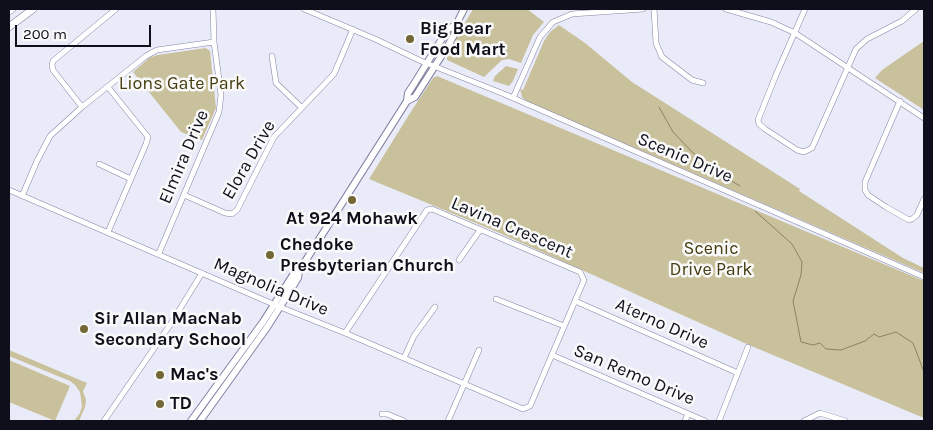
<!DOCTYPE html>
<style>
body{margin:0}
#map{position:relative;width:933px;height:430px;overflow:hidden;background:#eaebf9;font-family:Karla,sans-serif}
canvas{display:block}
.frame{position:absolute;inset:0;border:10px solid #0f0f1b;pointer-events:none}
.scale{position:absolute;left:15px;top:25px;width:136px;height:22px;box-sizing:border-box;border:2px solid #0f0f1b;border-top:0;padding-left:6px;font-size:15px;line-height:18px;white-space:nowrap;color:#0f0f1b;-webkit-text-stroke:4px #f9f9f9;paint-order:stroke}
</style>
<div id="map">
<canvas width="933" height="430"></canvas>
<div class="frame"></div>
<div class="scale">200 m</div>
</div>
<script>
const ctx = document.querySelector('canvas').getContext('2d');
ctx.lineJoin = 'round';
function fillPath(path, color) { ctx.fillStyle = color; ctx.fill(path, 'evenodd'); }
const shape = rows => new Path2D(rows.map(r => 'M' + r).join(''));
function strokePath(path, color, width, dash) { ctx.strokeStyle = color; ctx.lineWidth = width; ctx.lineCap = dash ? 'butt' : 'round'; ctx.setLineDash(dash || []); ctx.stroke(path); }
function write(font, color, halo, rows, align = 'center') {
  ctx.font = font + ' Karla,sans-serif'; ctx.lineWidth = 5; ctx.setLineDash([]); ctx.textBaseline = 'middle'; ctx.strokeStyle = halo; ctx.fillStyle = color; for (const [text, x, y, turn = 0] of rows) {
    ctx.save(); ctx.translate(x, y); ctx.rotate((+turn || 0) * Math.PI / 180); ctx.textAlign = isNaN(turn) ? turn : align; if (halo) ctx.strokeText(text, 0, 0); ctx.fillText(text, 0, 0); ctx.restore();
  }
}
fillPath(shape([
 [473,9,527,9,544,22,533,35,521,63,509,59,502,60,484,77,447,60,447,54],
 [559,25,585,43,632,82,800,189,799,191,903,258,924,268,924,273,526,101,522,97,520,89,523,90,544,41,550,32],
 [924,41,924,110,875,78,882,70],
 [206,48,210,51,216,108,202,140,181,132,133,72,149,58,157,55],
 [506,66,518,69,513,81,509,86,493,81,495,76],
 [437,76,924,281,924,418,749,345,495,231,369,179,412,110,433,78],
 [9,350,87,383,83,391,86,400,85,407,79,421,74,421,80,413,82,406,80,392,75,385,70,381,9,356],
 [9,360,70,386,55,421,9,402]
]), '#c9c19c');
strokePath(shape([
 [659,107,673,132,693,153,715,171,740,186],
 [755,211,792,244,802,262,801,275,793,301,801,342,813,345,820,343,826,349,841,350,865,341,874,334,879,337,896,332,913,343,924,372]
]), '#8c8360', 1);
const minor = shape([
 [304,9,375,39,421,61,504,94,924,277],
 [654,9,656,43,662,57,692,80,703,83],
 [726,9,771,22,795,33,924,118],
 [805,9,776,75,758,120,759,124,765,129,797,150,804,152,812,148,856,49,867,39,902,21,916,9],
 [272,56,276,83,301,107],
 [513,98,540,37,553,22,572,14,643,9],
 [900,101,865,182,865,190,868,195,886,207,909,220,912,219,917,215,924,199],
 [82,107,53,70,52,65,53,61,116,9],
 [99,164,131,179],
 [9,190,280,307,345,333,523,409,530,406,584,280,580,272,432,209,427,210,345,333],
 [184,195,225,213,232,214,237,210,274,137,334,74,353,29],
 [22,196,37,161,50,136,82,107,146,56,157,50,164,49,214,42],
 [108,232,146,144,148,137,108,87],
 [159,253,219,112,221,95,214,42,213,9],
 [459,260,480,230],
 [496,299,564,326],
 [575,301,738,373],
 [552,355,705,421],
 [404,358,414,336,435,307],
 [382,414,387,414,404,421],
 [104,421,170,325,202,273],
 [448,421,479,350],
 [685,421,688,414],
 [719,421,748,347],
 [804,421,820,413,845,421]
]);
const major = shape([
 [407,101,415,97,449,44,455,33,456,25,464,9],
 [191,421,263,322,293,275,299,271],
 [200,421,268,326,298,278,299,271,407,101,408,93,414,84,448,29,456,25]
]);
const highway = shape([
 [9,11,12,9],
 [9,27,33,9]
]);
strokePath(minor, '#8383a4', 6);
strokePath(major, '#8383a4', 8);
strokePath(highway, '#8383a4', 8);
strokePath(minor, '#fff', 5);
strokePath(major, '#fff', 6);
strokePath(highway, '#fff', 7);
for (const [x, y, r, color] of [
 [410,39,5,"#736835"],
 [352,200,5,"#736835"],
 [270,255,5,"#736835"],
 [84,329,5,"#736835"],
 [160,375,5,"#736835"],
 [160,404,5,"#736835"]
]) { const dot = new Path2D(); dot.arc(x, y, r, 0, 2 * Math.PI); ctx.fillStyle = color; ctx.fill(dot); strokePath(dot, '#f9f9f9', 2); }
write('bold 18px', '#0f0f1b', '#f9f9f9', [
 ["Big Bear",420,29],
 ["Food Mart",420,50],
 ["At 924 Mohawk",352,219,"center"],
 ["Chedoke",280,245],
 ["Presbyterian Church",280,266],
 ["Sir Allan MacNab",94,319],
 ["Secondary School",94,340],
 ["Mac's",170,375],
 ["TD",170,404]
], 'left');
write('18px', '#453c0f', '#f9f9f9', [
 ["Lions Gate Park",182,84],
 ["Scenic",711,249],
 ["Drive Park",711,270]
]);
write('18px', '#0f0f1b', '#f9f9f9', [
 ["Elmira Drive",184,157,-67],
 ["Scenic Drive",685,158,23],
 ["Elora Drive",249,160,-60],
 ["Lavina Crescent",512,228,23],
 ["Magnolia Drive",271,287,23],
 ["Aterno Drive",662,324,24],
 ["San Remo Drive",634,375,23]
]);
</script>
